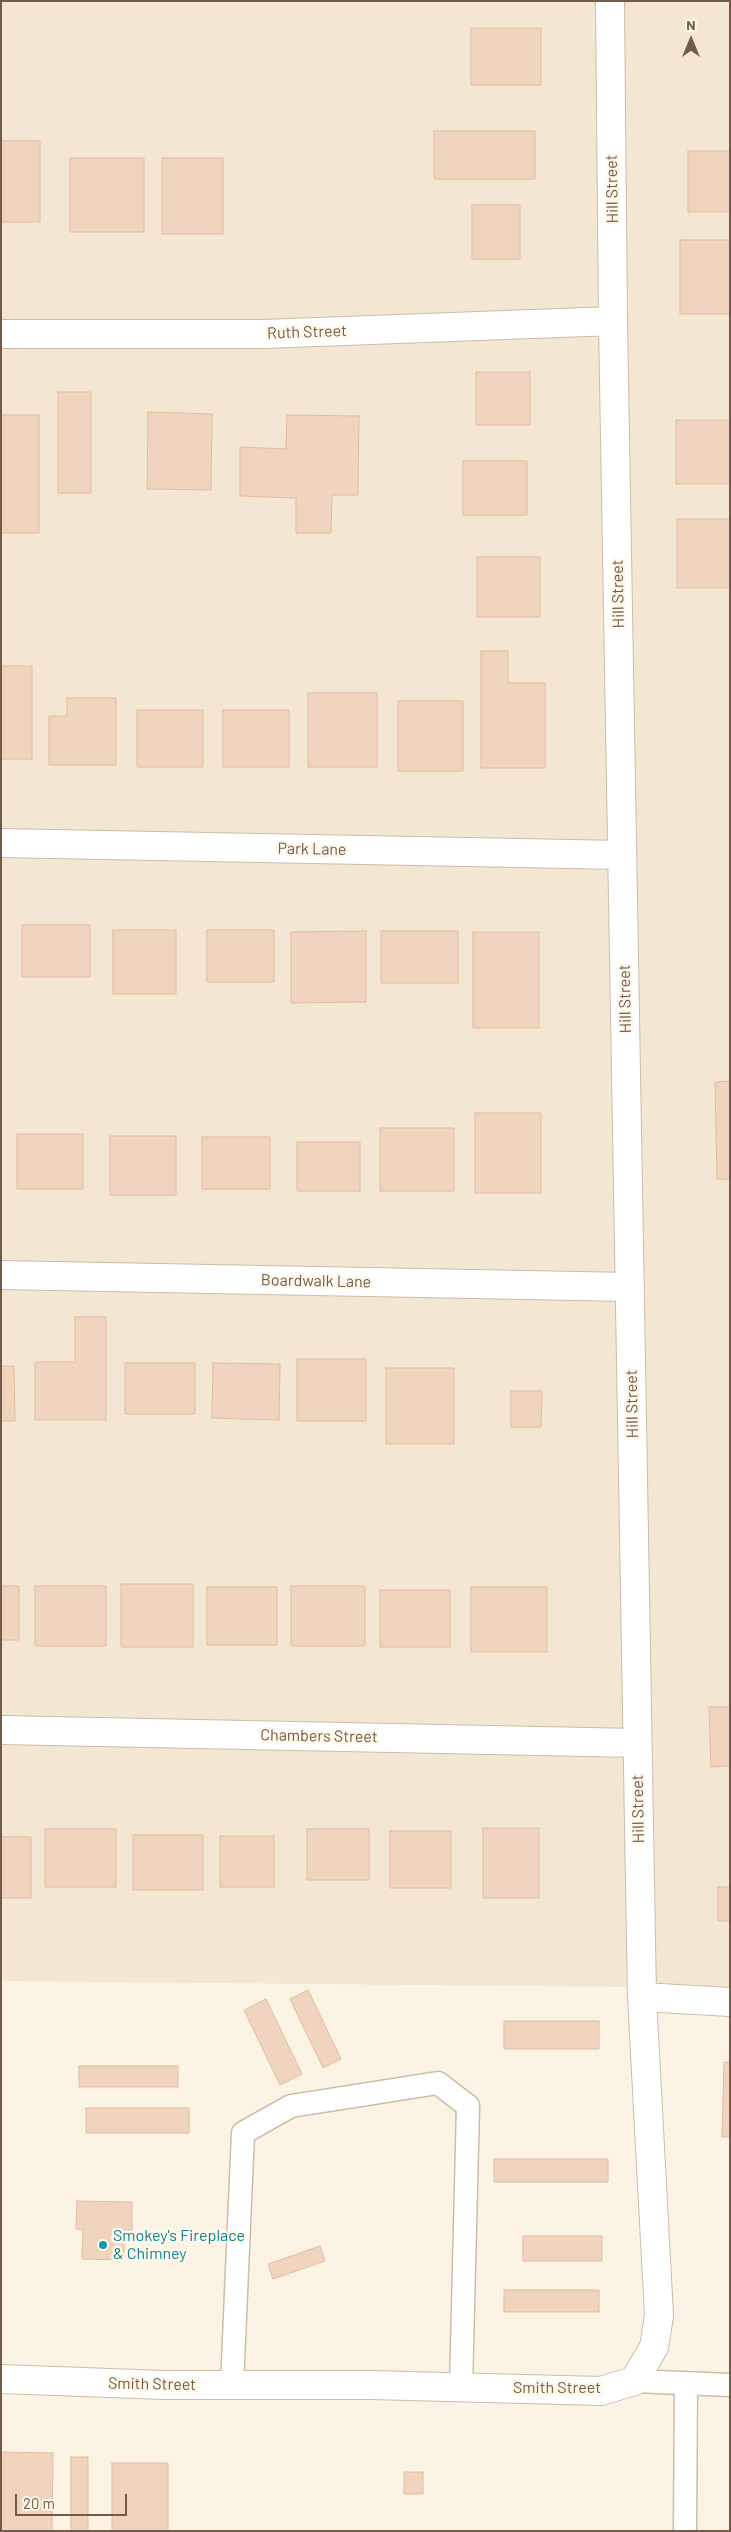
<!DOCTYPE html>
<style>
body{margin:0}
#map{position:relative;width:731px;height:2532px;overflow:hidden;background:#fbf4e5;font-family:Barlow,sans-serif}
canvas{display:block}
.frame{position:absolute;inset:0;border:2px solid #735b4b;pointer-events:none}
.north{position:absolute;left:666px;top:15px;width:50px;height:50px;-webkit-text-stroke:4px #fef8eb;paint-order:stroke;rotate:0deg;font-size:14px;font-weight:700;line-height:20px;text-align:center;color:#735b4b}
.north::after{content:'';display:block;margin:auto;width:18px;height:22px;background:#735b4b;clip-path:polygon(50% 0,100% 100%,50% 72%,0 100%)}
.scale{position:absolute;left:15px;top:2494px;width:112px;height:22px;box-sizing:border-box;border:2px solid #735b4b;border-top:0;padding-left:6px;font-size:15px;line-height:18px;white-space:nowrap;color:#735b4b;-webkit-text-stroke:4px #fef8eb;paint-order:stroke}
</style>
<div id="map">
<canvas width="731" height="2532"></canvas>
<div class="frame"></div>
<div class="north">N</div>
<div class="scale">20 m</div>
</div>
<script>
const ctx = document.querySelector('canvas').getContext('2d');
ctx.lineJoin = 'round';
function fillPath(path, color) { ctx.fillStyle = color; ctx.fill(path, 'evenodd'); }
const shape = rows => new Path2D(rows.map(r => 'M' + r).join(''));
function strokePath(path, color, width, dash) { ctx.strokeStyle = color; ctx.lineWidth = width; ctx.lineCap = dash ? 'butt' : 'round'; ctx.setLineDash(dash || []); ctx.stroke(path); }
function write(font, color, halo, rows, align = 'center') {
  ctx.font = font + ' Barlow,sans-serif'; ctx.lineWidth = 5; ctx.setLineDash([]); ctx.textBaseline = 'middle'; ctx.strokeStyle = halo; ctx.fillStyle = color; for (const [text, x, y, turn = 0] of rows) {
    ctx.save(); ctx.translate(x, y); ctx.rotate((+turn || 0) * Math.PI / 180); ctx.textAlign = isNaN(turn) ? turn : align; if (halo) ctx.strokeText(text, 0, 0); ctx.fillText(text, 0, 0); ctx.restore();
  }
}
fillPath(shape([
 [1,1,730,1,730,1988,1,1981]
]), '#f3e6d3');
const building = shape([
 [471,28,541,28,541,85,471,85,471,28],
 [434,131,535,131,535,179,434,179,434,131],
 [1,141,40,141,40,222,1,222,1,141],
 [688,151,730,151,730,212,688,212,688,151],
 [70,158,144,158,144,232,70,232,70,158],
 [162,158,223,158,223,234,162,234,162,158],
 [472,205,520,205,520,259,472,259,472,205],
 [680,240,730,240,730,314,680,314,680,240],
 [476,372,530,372,530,425,476,425,476,372],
 [58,392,91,392,91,493,58,493,58,392],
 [148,412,212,414,211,490,147,489,148,412],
 [1,415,39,415,39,533,1,533,1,415],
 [287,415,359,416,358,495,332,495,331,533,296,533,296,498,240,496,240,447,286,449,287,415],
 [676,420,730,420,730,484,676,484,676,420],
 [463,461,527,461,527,515,463,515,463,461],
 [677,519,730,519,730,588,677,588,677,519],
 [477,557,540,557,540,617,477,617,477,557],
 [481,651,508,651,508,683,545,683,545,768,481,768,481,651],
 [1,666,32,666,32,759,1,759,1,666],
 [308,693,377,693,377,767,308,767,308,693],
 [67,698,116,698,116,765,49,765,49,716,67,716,67,698],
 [398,701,463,701,463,771,398,771,398,701],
 [137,710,203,710,203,767,137,767,137,710],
 [223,710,289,710,289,767,223,767,223,710],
 [22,925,90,925,90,977,22,977,22,925],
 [113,930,176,930,176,994,113,994,113,930],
 [207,930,274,930,274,982,207,982,207,930],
 [366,931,366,1002,291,1003,291,932,366,931],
 [381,931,458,931,458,983,381,983,381,931],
 [473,932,539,932,539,1028,473,1028,473,932],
 [730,1081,730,1179,717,1179,715,1082,730,1081],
 [475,1113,541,1113,541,1193,475,1193,475,1113],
 [380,1128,454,1128,454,1191,380,1191,380,1128],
 [17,1134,83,1134,83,1189,17,1189,17,1134],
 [110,1136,176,1136,176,1195,110,1195,110,1136],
 [202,1137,270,1137,270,1189,202,1189,202,1137],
 [297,1142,360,1142,360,1191,297,1191,297,1142],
 [75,1317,106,1317,106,1420,35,1420,35,1362,75,1362,75,1317],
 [297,1359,366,1359,366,1421,297,1421,297,1359],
 [125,1363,195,1363,195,1414,125,1414,125,1363],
 [213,1363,280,1364,279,1420,212,1418,213,1363],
 [1,1366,14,1366,15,1421,1,1421,1,1366],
 [386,1368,454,1368,454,1444,386,1444,386,1368],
 [511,1391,542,1391,541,1427,511,1427,511,1391],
 [121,1584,193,1584,193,1647,121,1647,121,1584],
 [1,1586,19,1586,19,1640,1,1640,1,1586],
 [35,1586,106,1586,106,1646,35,1646,35,1586],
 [291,1586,365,1586,365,1646,291,1646,291,1586],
 [207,1587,277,1587,277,1645,207,1645,207,1587],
 [471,1587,547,1587,547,1652,471,1652,471,1587],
 [380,1590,450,1590,450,1647,380,1647,380,1590],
 [709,1707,730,1707,730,1766,711,1767,709,1707],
 [483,1828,539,1828,539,1898,483,1898,483,1828],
 [45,1829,116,1829,116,1887,45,1887,45,1829],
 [307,1829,369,1829,369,1880,307,1880,307,1829],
 [390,1831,451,1831,451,1888,390,1888,390,1831],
 [133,1835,203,1835,203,1890,133,1890,133,1835],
 [220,1836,274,1836,274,1887,220,1887,220,1836],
 [1,1837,31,1837,31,1898,1,1898,1,1837],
 [718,1887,730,1887,730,1921,718,1921,718,1887],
 [308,1990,341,2059,323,2068,290,1999,308,1990],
 [266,1999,302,2074,280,2085,244,2010,266,1999],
 [504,2021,599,2021,599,2049,504,2049,504,2021],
 [724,2062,730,2062,730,2137,722,2137,724,2062],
 [79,2066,178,2066,178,2087,79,2087,79,2066],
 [86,2108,189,2108,189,2133,86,2133,86,2108],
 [494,2159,608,2159,608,2182,494,2182,494,2159],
 [77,2201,132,2202,132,2230,124,2230,124,2260,82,2259,83,2229,76,2229,77,2201],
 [523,2236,602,2236,602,2261,523,2261,523,2236],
 [320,2246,325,2261,273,2279,268,2264,320,2246],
 [504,2290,599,2290,599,2312,504,2312,504,2290],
 [1,2452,53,2453,52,2531,1,2531,1,2452],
 [71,2457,88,2457,88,2531,71,2531,71,2457],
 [112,2463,168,2463,168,2531,112,2531,112,2463],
 [404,2472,423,2472,423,2494,404,2494,404,2472]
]);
fillPath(building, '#f0d4bd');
strokePath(building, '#e2bc9e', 1);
const lane = shape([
 [634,2381,730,2385],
 [232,2385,243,2133,291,2106,438,2083,468,2106,461,2387],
 [685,2531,686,2383]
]);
const street = shape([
 [1,334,264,334,613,321],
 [1,843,622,855],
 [1,1275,630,1287],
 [1,1730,637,1743],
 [642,1997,730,2002],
 [1,2379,164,2385,371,2385,601,2391,634,2381,654,2347,659,2316,642,1997,613,321,610,1]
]);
strokePath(lane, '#cdbcab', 25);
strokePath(street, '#cdbcab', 30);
strokePath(lane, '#fff', 22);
strokePath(street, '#fff', 28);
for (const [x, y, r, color] of [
 [103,2245,5,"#0f9aa8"]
]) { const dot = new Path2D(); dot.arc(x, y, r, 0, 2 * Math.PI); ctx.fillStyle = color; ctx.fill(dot); strokePath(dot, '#fef8eb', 2); }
write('16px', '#735b4b', '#fef8eb', [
 ["Hill Street",612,189,-91],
 ["Ruth Street",307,332,-2],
 ["Hill Street",618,594,-91],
 ["Park Lane",312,849,1],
 ["Hill Street",625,999,-91],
 ["Boardwalk Lane",316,1281,1],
 ["Hill Street",632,1404,-91],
 ["Chambers Street",319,1736,1],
 ["Hill Street",638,1809,-91],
 ["Smith Street",152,2384,1],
 ["Smith Street",557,2388]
]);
write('16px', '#0d838f', '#fef8eb', [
 ["Smokey's Fireplace",113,2236],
 ["& Chimney",113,2254]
], 'left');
</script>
